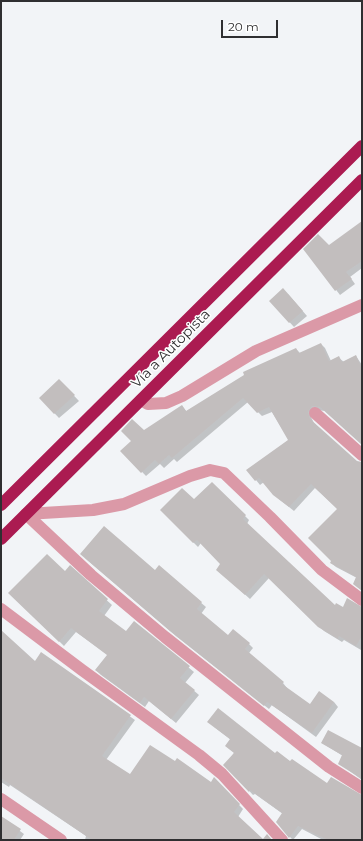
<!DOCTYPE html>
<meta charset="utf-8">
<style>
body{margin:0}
#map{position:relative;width:363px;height:841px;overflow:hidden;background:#f2f4f7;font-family:Montserrat,sans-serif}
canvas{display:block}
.frame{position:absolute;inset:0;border:2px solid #2f2f31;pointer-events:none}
.scale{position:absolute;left:221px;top:20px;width:57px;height:18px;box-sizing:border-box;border:2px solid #2f2f31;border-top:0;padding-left:5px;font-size:12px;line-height:14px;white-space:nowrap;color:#2f2f31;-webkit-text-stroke:3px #fff;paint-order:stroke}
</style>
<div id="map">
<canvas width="363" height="841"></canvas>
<div class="frame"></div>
<div class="scale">20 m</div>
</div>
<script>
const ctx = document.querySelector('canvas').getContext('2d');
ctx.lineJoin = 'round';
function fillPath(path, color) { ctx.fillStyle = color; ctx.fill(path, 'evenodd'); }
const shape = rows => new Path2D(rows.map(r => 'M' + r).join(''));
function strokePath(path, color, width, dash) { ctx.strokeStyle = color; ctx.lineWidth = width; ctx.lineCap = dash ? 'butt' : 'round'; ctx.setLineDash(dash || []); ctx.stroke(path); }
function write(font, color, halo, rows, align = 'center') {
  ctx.font = font + ' Montserrat,sans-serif'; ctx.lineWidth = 3; ctx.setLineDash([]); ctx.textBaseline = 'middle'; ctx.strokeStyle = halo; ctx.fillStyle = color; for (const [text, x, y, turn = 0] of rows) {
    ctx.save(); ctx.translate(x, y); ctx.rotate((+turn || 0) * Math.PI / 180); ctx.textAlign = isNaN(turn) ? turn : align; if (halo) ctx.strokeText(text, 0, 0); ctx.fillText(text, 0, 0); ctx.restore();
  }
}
fillPath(shape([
 [362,226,362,268,350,277,355,284,340,295,305,249,329,246],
 [288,294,307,316,294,327,270,301],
 [321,344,325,348,331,361,339,358,344,362,356,356,362,365,362,444,325,411,317,410,311,417,314,423,362,472,362,591,357,578,336,567,331,563,338,509,315,488,294,511,279,499,264,482,260,485,248,470,289,440,272,412,262,416,248,402,177,462,174,459,164,468,160,464,146,476,122,451,144,432,182,406,187,412,296,349,300,353],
 [59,380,79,401,59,418,40,398],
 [212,483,249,520,247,524,335,606,343,609,362,608,361,650,344,640,342,642,324,631,269,578,250,599,222,574,222,564,201,543,198,547,161,510,194,501],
 [85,558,155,571,159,567,206,607,201,614,228,636,249,644,253,648,249,653,283,683,287,688,286,689,310,705,334,702,338,707,316,737,272,705,269,709,176,636],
 [70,567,112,605,104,616,126,633,134,622,194,672,185,683,199,695,176,723,149,701,145,707,101,675,96,670,108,655,76,632,64,646,10,593,65,572],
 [1,631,35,662,42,654,135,720,106,760,130,775,175,763,211,783,214,779,243,809,238,817,263,840,85,840,86,836,10,785,9,787,1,782],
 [213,726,275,754,327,785,362,796,362,840,323,840,302,829,293,840,290,837,283,814,255,794,253,795,225,765,234,753,231,740],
 [322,743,362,752,362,780,339,763,343,756],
 [1,817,24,834,20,840,1,840]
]), '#0003');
fillPath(shape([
 [362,221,362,261,346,272,352,279,335,291,303,249,318,234,329,245],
 [283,288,303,311,289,323,269,301],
 [321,343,329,361,339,356,342,362,356,355,362,369,362,445,320,407,312,406,308,412,310,419,357,461,362,462,362,591,353,584,356,577,330,563,331,561,308,538,337,509,311,484,289,507,273,495,259,478,255,481,246,470,288,440,269,407,257,413,243,398,172,458,169,455,159,464,155,460,141,473,120,451,131,441,121,431,132,419,144,430,182,405,186,411,244,375,243,372,296,348,299,353],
 [59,379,75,395,54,414,39,398],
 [212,482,246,515,243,519,335,605,336,603,343,607,347,598,362,607,362,636,356,646,339,636,338,639,318,627,264,574,245,595,216,570,220,564,197,540,193,543,160,510,182,488,194,499],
 [104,526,155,570,159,565,202,602,197,609,228,635,233,629,250,643,245,649,284,682,282,684,310,704,319,691,334,702,312,733,267,702,264,706,170,631,80,554],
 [47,554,65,571,70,565,108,599,99,611,126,631,134,621,190,666,180,678,195,690,171,719,144,697,140,703,95,670,107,655,71,628,59,642,8,593],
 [1,630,35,661,41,652,131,715,102,756,130,774,150,745,175,761,177,758,211,782,214,777,240,804,234,812,263,839,267,834,272,840,92,840,1,778],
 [218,708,275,753,277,751,290,761,292,759,327,783,331,777,362,795,362,840,328,840,298,826,289,838,276,822,282,813,250,790,249,792,223,765,234,753,225,746,230,739,207,722],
 [328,730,362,748,362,779,338,764,342,755,321,743],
 [1,816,21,829,14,840,1,840]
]), '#c2bebe');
strokePath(shape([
 [141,400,148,404,166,403,182,396,256,351,362,305],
 [315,413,362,455],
 [26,514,91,575,165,637,329,767,362,788],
 [26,514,93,510,124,504,190,476,210,470,224,473,270,517,322,570,362,600],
 [1,609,82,670,199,755,222,774,282,840],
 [1,799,61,840]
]), '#db99a7', 12);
strokePath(shape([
 [1,505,362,146],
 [1,539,362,180]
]), '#ab1b51', 12);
write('14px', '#2f2f31', '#fff', [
 ["Vía a Autopista",171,349,-45]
]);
</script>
